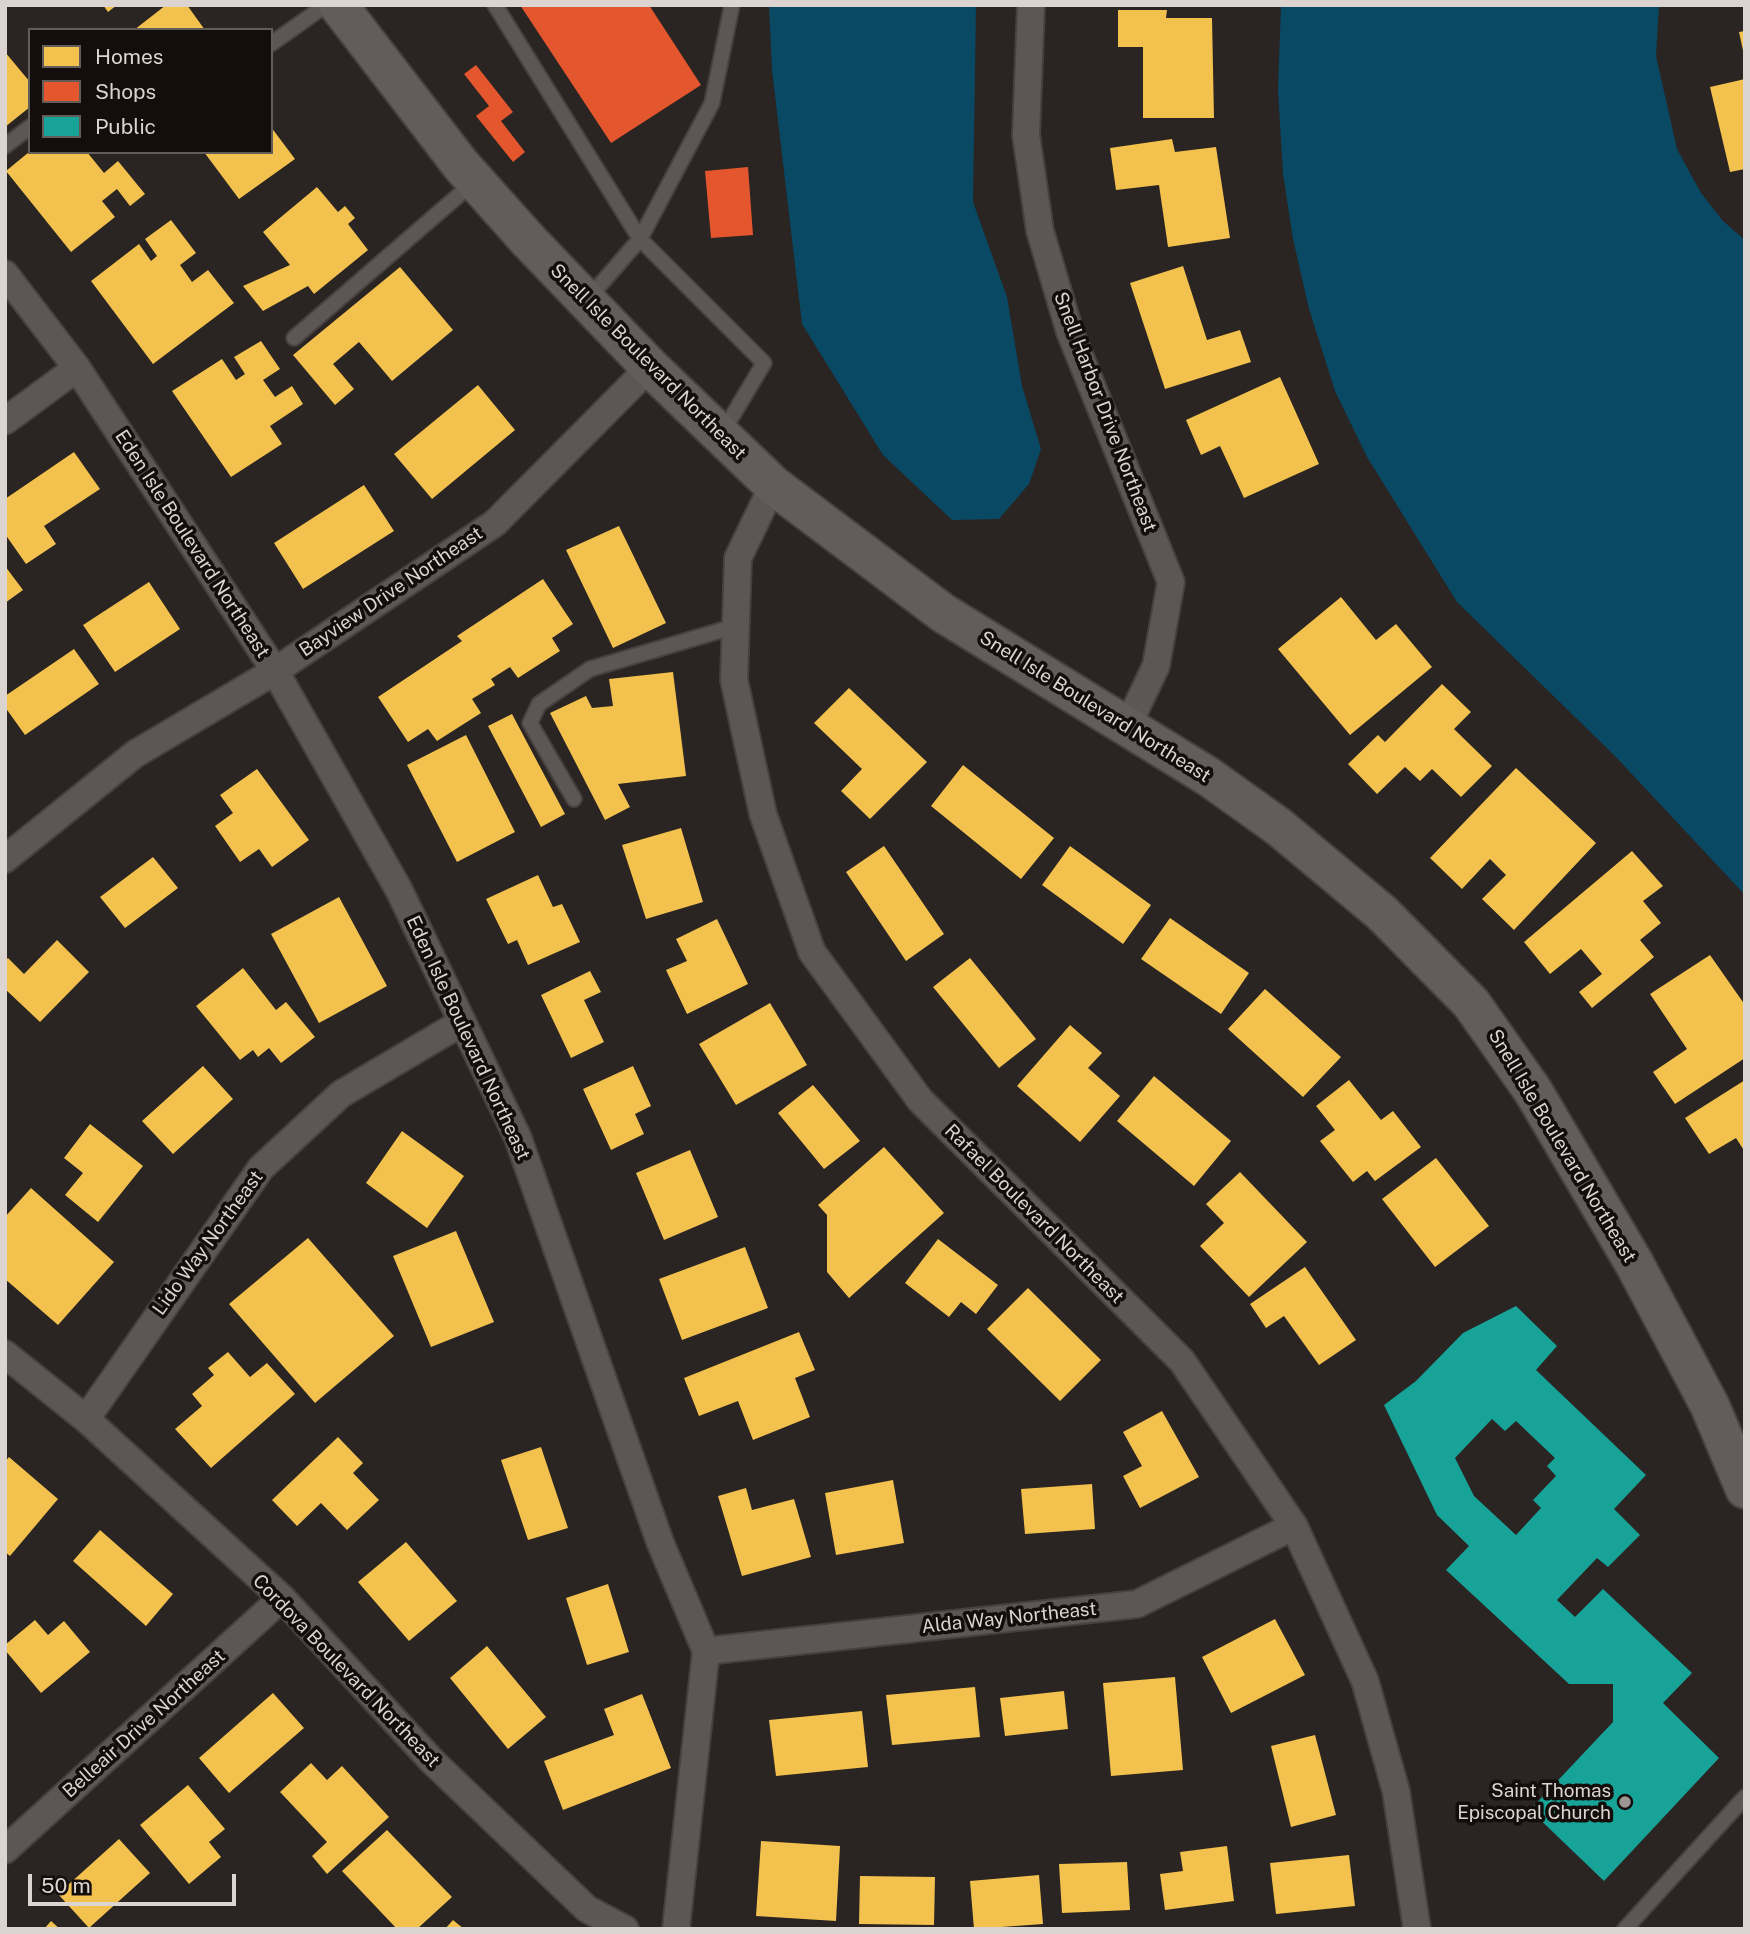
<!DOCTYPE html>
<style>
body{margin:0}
#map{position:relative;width:1750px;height:1934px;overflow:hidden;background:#2a2422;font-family:"Public Sans",sans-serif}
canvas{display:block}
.frame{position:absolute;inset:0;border:7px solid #dbd4d0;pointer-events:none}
.legend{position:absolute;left:28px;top:28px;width:245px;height:126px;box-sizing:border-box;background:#130e0b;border:2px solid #635d5a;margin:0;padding:9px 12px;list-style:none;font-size:21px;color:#dbd4d0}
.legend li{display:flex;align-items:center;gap:14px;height:35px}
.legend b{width:35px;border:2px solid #635d5a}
.scale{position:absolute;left:28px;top:1874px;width:208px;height:32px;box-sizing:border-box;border:4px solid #dbd4d0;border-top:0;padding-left:9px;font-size:21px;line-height:24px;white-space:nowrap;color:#dbd4d0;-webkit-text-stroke:5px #130e0b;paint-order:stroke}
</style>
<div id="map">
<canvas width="1750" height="1934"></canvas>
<div class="frame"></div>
<ul class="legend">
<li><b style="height:19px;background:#f2c14e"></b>Homes</li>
<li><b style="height:19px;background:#e4572e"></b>Shops</li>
<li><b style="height:19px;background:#17a398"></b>Public</li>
</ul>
<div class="scale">50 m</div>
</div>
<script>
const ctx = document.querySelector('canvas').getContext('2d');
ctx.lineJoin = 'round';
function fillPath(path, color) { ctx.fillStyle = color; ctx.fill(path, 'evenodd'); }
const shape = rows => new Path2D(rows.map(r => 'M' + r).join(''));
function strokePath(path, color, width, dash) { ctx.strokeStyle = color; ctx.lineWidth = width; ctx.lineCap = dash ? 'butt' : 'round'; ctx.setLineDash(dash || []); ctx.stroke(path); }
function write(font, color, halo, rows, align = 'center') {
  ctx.font = font + ' "Public Sans",sans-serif'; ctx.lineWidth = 7; ctx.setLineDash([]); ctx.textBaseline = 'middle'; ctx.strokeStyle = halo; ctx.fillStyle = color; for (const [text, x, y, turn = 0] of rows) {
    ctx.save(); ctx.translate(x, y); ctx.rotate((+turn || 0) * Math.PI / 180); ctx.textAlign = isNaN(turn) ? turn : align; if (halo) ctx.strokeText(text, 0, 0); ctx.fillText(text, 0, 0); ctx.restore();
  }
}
fillPath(shape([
 [769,5,976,5,973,202,1007,297,1022,386,1041,449,1029,484,999,519,952,520,883,455,802,324,772,70],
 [1281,5,1659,5,1656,56,1677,149,1701,193,1723,221,1745,240,1745,895,1615,756,1457,602,1367,457,1335,391,1309,309,1293,239,1283,174,1278,90]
]), '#094964');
fillPath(shape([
 [103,5,117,5,108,12],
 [166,5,187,5,205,30,134,30],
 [1118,10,1167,10,1166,18,1212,18,1214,118,1143,118,1143,47,1118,47],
 [1745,31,1745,55,1744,55,1739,32],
 [5,52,30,82,30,107,5,127],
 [1745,79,1745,169,1730,172,1710,87],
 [271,127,295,159,239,199,204,152,271,152],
 [1172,139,1175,152,1216,147,1230,238,1168,247,1159,185,1116,190,1110,148],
 [29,152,87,152,104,173,118,161,145,194,130,206,117,189,102,201,115,217,71,252,6,171],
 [317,187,338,212,345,206,355,218,348,224,368,250,314,294,308,286,263,311,243,286,290,265,263,232],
 [171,220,196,253,180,265,192,282,208,270,234,303,153,364,91,281,139,244,151,261,157,256,145,239],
 [1183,266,1207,340,1240,330,1251,362,1165,389,1130,283],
 [400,267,453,330,392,381,359,342,333,364,354,389,335,405,293,355],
 [261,341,280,369,263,380,275,397,292,386,303,404,270,426,282,444,231,477,172,391,222,359,236,380,245,374,234,357],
 [1280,377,1319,464,1244,498,1220,446,1201,455,1186,420],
 [478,385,515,430,432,499,394,454],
 [74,452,100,489,44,526,56,544,26,564,5,534,5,499],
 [364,485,394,531,303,589,274,543],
 [619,526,666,623,613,648,566,550],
 [5,566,23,590,5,603],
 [543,579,573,624,552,638,560,651,518,678,510,667,491,679,495,685,472,699,481,713,437,741,428,729,408,742,378,697,462,641,457,636],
 [149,582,180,629,115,672,83,625],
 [1341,597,1376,640,1396,624,1432,667,1350,735,1278,649],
 [74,649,99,684,25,735,5,707,5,696],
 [673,672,686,776,618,784,630,807,605,820,550,713,586,696,592,708,613,706,609,679],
 [1442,684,1471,712,1454,729,1492,766,1461,797,1432,769,1420,781,1405,767,1377,794,1348,764,1378,735,1385,742],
 [849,688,927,762,870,819,841,791,862,769,814,723],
 [512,714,565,814,541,827,488,726],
 [466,735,515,832,457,862,407,765],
 [963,765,1054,838,1021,879,931,806],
 [1516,768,1596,843,1514,930,1482,899,1506,875,1490,859,1462,889,1430,858],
 [257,769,309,840,272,867,259,849,240,862,215,826,233,813,220,795],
 [681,828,703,902,646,919,622,845],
 [884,846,944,934,906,961,846,872],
 [1070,846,1151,905,1123,944,1042,885],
 [1632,851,1663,886,1643,901,1661,923,1640,940,1654,957,1592,1008,1579,992,1602,974,1581,949,1550,974,1524,942],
 [153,857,178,888,125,928,100,897],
 [538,875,553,907,562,904,580,942,528,965,517,940,508,944,486,899],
 [339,897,387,986,319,1023,271,934],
 [1170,918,1249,973,1221,1014,1141,959],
 [717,919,748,984,687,1014,666,970,687,961,676,939],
 [57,940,89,972,40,1022,5,989,5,961,8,958,24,974],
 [1710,955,1745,1005,1745,1058,1675,1104,1653,1072,1687,1049,1650,994],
 [970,958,1036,1039,999,1068,933,987],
 [243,968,276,1010,286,1002,315,1037,281,1063,269,1048,258,1057,253,1050,240,1060,196,1006],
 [590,971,601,992,584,1000,604,1042,571,1058,541,995],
 [1265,989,1341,1057,1303,1097,1228,1029],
 [770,1003,807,1065,736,1105,699,1044],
 [1070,1025,1102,1053,1088,1068,1120,1096,1080,1142,1017,1086],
 [203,1066,233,1099,173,1154,142,1121],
 [633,1066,651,1106,635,1114,644,1134,611,1150,583,1089],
 [1154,1076,1231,1141,1194,1186,1117,1121],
 [1349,1080,1381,1120,1393,1111,1421,1147,1375,1181,1367,1171,1353,1182,1320,1141,1335,1130,1316,1106],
 [1745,1080,1745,1152,1736,1138,1709,1154,1685,1118],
 [813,1085,860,1141,824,1169,778,1113],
 [90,1124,143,1166,98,1222,65,1195,83,1173,64,1158],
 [402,1131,464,1176,427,1228,366,1183],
 [884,1147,944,1213,849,1298,827,1272,827,1215,818,1205],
 [690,1150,718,1217,664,1240,636,1173],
 [1436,1158,1489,1226,1435,1267,1382,1199],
 [1240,1172,1307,1242,1249,1297,1200,1246,1224,1223,1206,1204],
 [31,1188,114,1262,58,1325,5,1279,5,1217],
 [456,1231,494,1322,431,1347,393,1256],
 [308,1238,394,1336,315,1403,229,1304],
 [938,1239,998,1285,976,1314,961,1302,949,1317,905,1283],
 [745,1247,768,1308,682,1340,659,1279],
 [1305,1267,1356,1340,1319,1365,1284,1316,1266,1328,1250,1304],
 [1028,1288,1101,1360,1060,1401,987,1329],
 [799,1332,815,1370,795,1378,810,1417,753,1440,738,1401,699,1416,684,1378],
 [228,1352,250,1377,267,1363,295,1394,211,1468,175,1429,202,1406,192,1394,214,1375,208,1368],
 [1162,1411,1199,1477,1140,1508,1123,1476,1142,1466,1123,1432],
 [338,1437,363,1463,353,1473,379,1500,347,1530,321,1503,297,1526,272,1500],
 [541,1447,568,1528,528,1540,501,1460],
 [9,1457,58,1499,10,1556,5,1552,5,1462],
 [893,1480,904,1543,836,1555,825,1493],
 [1092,1484,1095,1529,1025,1534,1021,1489],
 [746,1488,752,1510,794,1499,811,1557,742,1576,718,1496],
 [100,1530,173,1594,146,1626,73,1561],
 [406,1542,457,1601,409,1641,358,1582],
 [608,1584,629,1652,587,1665,566,1598],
 [1275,1619,1305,1675,1231,1713,1202,1657],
 [35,1620,48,1635,64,1621,90,1652,41,1693,5,1650,5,1645],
 [487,1646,546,1717,508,1749,450,1678],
 [1175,1677,1183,1770,1111,1776,1103,1683],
 [975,1687,980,1737,892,1745,886,1695],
 [1064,1691,1068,1729,1005,1736,1000,1698],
 [273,1693,304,1728,229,1793,199,1758],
 [642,1694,671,1768,563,1810,544,1761,614,1735,604,1709],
 [862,1711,868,1767,776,1776,769,1720],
 [1315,1735,1336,1815,1291,1827,1271,1746],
 [311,1763,327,1780,342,1766,389,1817,327,1874,312,1856,327,1842,280,1792],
 [188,1785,225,1829,209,1842,221,1857,189,1884,140,1825],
 [387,1830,452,1897,417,1929,397,1929,342,1871],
 [119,1839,150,1873,89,1928,58,1894],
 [761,1841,840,1846,836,1921,756,1916],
 [1227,1846,1234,1901,1165,1910,1160,1874,1183,1871,1180,1852],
 [1349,1855,1355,1906,1276,1914,1270,1863],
 [1127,1862,1130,1910,1062,1913,1059,1864],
 [1039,1875,1043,1924,974,1929,970,1881],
 [860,1876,935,1877,934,1925,859,1924],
 [453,1920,464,1929,445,1929],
 [51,1921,60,1929,44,1929]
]), '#f2c14e');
fillPath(shape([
 [520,5,649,5,701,85,611,143],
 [476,65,513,112,501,121,525,152,513,162,476,116,489,106,464,74],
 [748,167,753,235,711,238,705,171]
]), '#e4572e');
fillPath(shape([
 [1516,1306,1557,1346,1536,1370,1646,1475,1614,1509,1640,1535,1608,1567,1597,1558,1557,1600,1575,1617,1603,1589,1692,1673,1663,1703,1719,1758,1604,1881,1530,1810,1613,1722,1613,1684,1569,1684,1446,1570,1469,1546,1437,1515,1384,1405,1416,1381,1463,1333],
 [1492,1419,1505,1431,1516,1421,1555,1458,1547,1466,1556,1476,1533,1500,1541,1508,1516,1535,1474,1496,1455,1458]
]), '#17a398');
const lane = shape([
 [495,5,640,239,764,363,721,435],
 [271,44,326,5],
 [5,146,30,127],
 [586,301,640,239,712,103,732,5],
 [294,338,474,182],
 [574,799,530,723,539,704,590,669,736,626],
 [1625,1929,1745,1797]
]);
const street = shape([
 [1031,5,1026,135,1040,231,1070,332,1171,582,1156,666,1127,727],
 [5,274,77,368,275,671,399,890,518,1138,660,1542,706,1651,676,1929],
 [5,421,77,368],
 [773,485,738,558,734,680,763,814,812,952,920,1100,1182,1361,1294,1526,1365,1681,1396,1791,1417,1929],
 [5,859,135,754,275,671,495,523,650,367],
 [5,1354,86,1419,282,1598,432,1761,587,1909,625,1929],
 [86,1419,261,1168,341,1094,461,1023],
 [706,1651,1137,1604,1294,1526],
 [5,1850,282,1598]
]);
const secondary = shape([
 [338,5,461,165,528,240,650,367,773,485,943,613,1209,777,1279,827,1382,913,1471,1003,1533,1091,1634,1263,1710,1406,1745,1489]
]);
strokePath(lane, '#46413f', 18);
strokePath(street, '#46413f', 30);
strokePath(secondary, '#46413f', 42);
strokePath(lane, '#5c5755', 14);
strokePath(street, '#5c5755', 26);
strokePath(secondary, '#635c5d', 38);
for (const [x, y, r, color] of [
 [1625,1802,7,"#9d9693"]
]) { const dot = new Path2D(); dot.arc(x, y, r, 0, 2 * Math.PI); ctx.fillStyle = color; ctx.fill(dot); strokePath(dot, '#130e0b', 2.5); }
write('19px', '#dbd4d0', '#130e0b', [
 ["Snell Isle Boulevard Northeast",648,362,45],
 ["Snell Harbor Drive Northeast",1105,412,69],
 ["Eden Isle Boulevard Northeast",192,544,57],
 ["Bayview Drive Northeast",391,592,-34],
 ["Snell Isle Boulevard Northeast",1095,707,32],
 ["Eden Isle Boulevard Northeast",468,1038,65],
 ["Snell Isle Boulevard Northeast",1562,1146,59],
 ["Rafael Boulevard Northeast",1034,1214,45],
 ["Lido Way Northeast",208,1243,-54],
 ["Alda Way Northeast",1009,1618,-6],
 ["Cordova Boulevard Northeast",346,1671,46],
 ["Belleair Drive Northeast",144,1724,-42]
]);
write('19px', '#dbd4d0', '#130e0b', [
 ["Saint Thomas",1611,1791],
 ["Episcopal Church",1611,1813]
], 'right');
</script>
